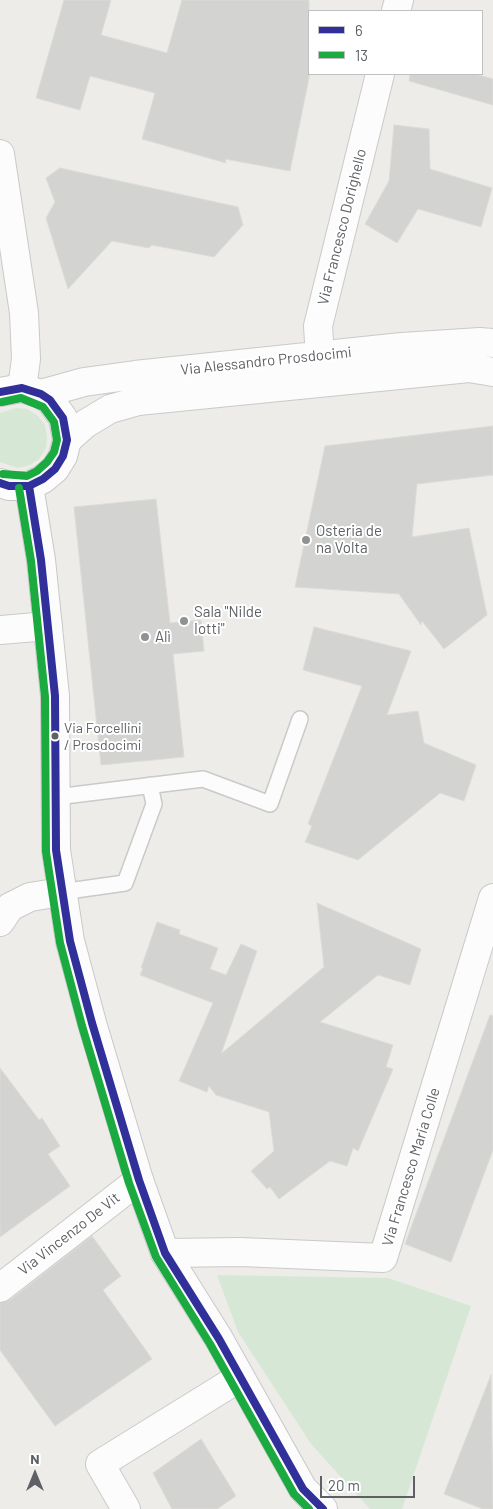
<!DOCTYPE html>
<meta charset="utf-8">
<style>
body{margin:0}
#map{position:relative;width:493px;height:1509px;overflow:hidden;background:#edece8;font-family:Barlow,sans-serif}
canvas{display:block}
.legend{position:absolute;left:308px;top:10px;width:175px;height:65px;box-sizing:border-box;background:#fff;border:1px solid #bec0c1;margin:0;padding:6px 9px;list-style:none;font-size:15px;color:#5d6165}
.legend li{display:flex;align-items:center;gap:10px;height:25px}
.legend b{width:25px;border:1px solid #bec0c1}
.north{position:absolute;left:10px;top:1449px;width:50px;height:50px;-webkit-text-stroke:4px #fff;paint-order:stroke;rotate:0deg;font-size:14px;font-weight:700;line-height:20px;text-align:center;color:#5d6165}
.north::after{content:'';display:block;margin:auto;width:18px;height:22px;background:#5d6165;clip-path:polygon(50% 0,100% 100%,50% 72%,0 100%)}
.scale{position:absolute;left:320px;top:1476px;width:95px;height:22px;box-sizing:border-box;border:2px solid #5d6165;border-top:0;padding-left:6px;font-size:15px;line-height:18px;white-space:nowrap;color:#5d6165;-webkit-text-stroke:4px #fff;paint-order:stroke}
</style>
<div id="map">
<canvas width="493" height="1509"></canvas>
<ul class="legend">
<li><b style="height:6px;background:#312f9a"></b>6</li>
<li><b style="height:6px;background:#1baa40"></b>13</li>
</ul>
<div class="north">N</div>
<div class="scale">20 m</div>
</div>
<script>
const ctx = document.querySelector('canvas').getContext('2d');
ctx.lineJoin = 'round';
function fillPath(path, color) { ctx.fillStyle = color; ctx.fill(path, 'evenodd'); }
const shape = rows => new Path2D(rows.map(r => 'M' + r).join(''));
function strokePath(path, color, width, dash) { ctx.strokeStyle = color; ctx.lineWidth = width; ctx.lineCap = dash ? 'butt' : 'round'; ctx.setLineDash(dash || []); ctx.stroke(path); }
function write(font, color, halo, rows, align = 'center') {
  ctx.font = font + ' Barlow,sans-serif'; ctx.lineWidth = 4; ctx.setLineDash([]); ctx.textBaseline = 'middle'; ctx.strokeStyle = halo; ctx.fillStyle = color; for (const [text, x, y, turn = 0] of rows) {
    ctx.save(); ctx.translate(x, y); ctx.rotate((+turn || 0) * Math.PI / 180); ctx.textAlign = isNaN(turn) ? turn : align; if (halo) ctx.strokeText(text, 0, 0); ctx.fillText(text, 0, 0); ctx.restore();
  }
}
fillPath(shape([
 [16,408,27,409,38,416,45,425,47,437,46,448,39,459,30,465,18,468,0,462,0,413],
 [217,1275,388,1278,471,1306,402,1509,370,1509,311,1444,238,1332]
]), '#d6e8d5');
const building = shape([
 [64,0,111,0,101,35,167,53,182,0,309,0,309,78,290,171,225,159,226,163,142,139,155,93,90,76,80,110,36,98,64,0],
 [410,74,475,74,493,79,493,105,409,81,410,74],
 [394,125,429,129,430,169,492,188,481,227,418,209,397,243,365,224,389,181,394,125],
 [60,168,238,207,243,225,214,257,152,245,149,248,112,241,68,289,46,218,55,202,46,178,60,168],
 [493,426,493,475,417,484,412,537,469,528,487,615,444,649,422,621,421,625,399,594,295,587,325,446,493,426],
 [156,499,170,623,201,620,204,651,173,654,184,757,101,765,74,507,156,499],
 [314,627,411,651,387,715,418,711,424,743,476,765,464,801,440,793,358,860,305,842,312,826,308,824,362,686,303,670,314,627],
 [317,903,421,949,410,985,378,975,320,1022,393,1045,386,1067,393,1069,358,1151,353,1148,347,1166,330,1161,279,1199,270,1187,267,1189,251,1171,274,1151,269,1112,216,1095,209,1086,207,1092,179,1081,213,1003,140,975,143,968,141,968,157,922,180,930,179,934,218,948,210,969,226,975,241,944,257,951,221,1054,324,967,317,903],
 [490,1015,493,1016,493,1150,451,1262,405,1244,490,1015],
 [0,1068,39,1120,42,1118,60,1146,48,1154,70,1186,0,1237,0,1068],
 [92,1236,121,1276,103,1290,152,1359,55,1426,0,1350,0,1303,10,1300,92,1236],
 [491,1375,493,1509,483,1509,444,1494,491,1375],
 [201,1439,236,1496,217,1509,172,1509,153,1473,201,1439]
]);
fillPath(building, '#d3d3d1');
strokePath(building, '#dcdbd8', 1);
const lane = shape([
 [56,797,203,779,270,804,300,719],
 [61,892,125,883,154,804,150,785]
]);
const street = shape([
 [396,11,399,0],
 [0,154,24,313,26,359,22,388],
 [321,373,318,326,380,74],
 [41,394,84,382,135,375,402,347,480,342,493,343],
 [67,440,85,424,110,409,138,401,469,368,493,372],
 [0,630,48,626],
 [0,922,10,907,30,897,61,892],
 [165,1253,241,1252,383,1258,493,898],
 [0,1288,139,1180],
 [126,1509,100,1464,239,1378]
]);
const secondary = shape([
 [0,392,22,388,41,394,50,400,63,418,67,440,63,456,55,469,43,479,29,486,9,486,0,483],
 [29,486,41,560,55,696,56,850,70,941,92,1023,139,1180,165,1253,219,1339,303,1489,323,1509]
]);
strokePath(lane, '#c9cac9', 18);
strokePath(street, '#c9cac9', 30);
strokePath(secondary, '#c8c8c8', 30);
strokePath(lane, '#fcfcfc', 15);
strokePath(street, '#fcfcfc', 28);
strokePath(secondary, '#fcfcfc', 28);
strokePath(shape([
 [0,392,22,388,41,394,50,400,63,418,67,440,63,456,55,469,43,479,29,486,9,486,0,483],
 [29,486,41,560,55,696,56,850,70,941,92,1023,139,1180,165,1253,219,1339,303,1489,323,1509]
]), '#312f9a', 8);
strokePath(shape([
 [2,402,21,398,43,407,54,422,57,440,54,452,47,462,37,471,27,476,3,474],
 [19,488,31,561,45,697,46,852,60,943,82,1026,129,1183,156,1257,210,1344,294,1494,309,1509]
]), '#1baa40', 8);
for (const [x, y, r, color] of [
 [306,540,5,"#8f9293"],
 [184,621,5,"#8f9293"],
 [145,637,5,"#8f9293"],
 [55,736,4.5,"#5d6165"]
]) { const dot = new Path2D(); dot.arc(x, y, r, 0, 2 * Math.PI); ctx.fillStyle = color; ctx.fill(dot); strokePath(dot, '#fff', 2); }
write('14px', '#5d6165', '#fff', [
 ["Via Forcellini",64,728],
 ["/ Prosdocimi",64,745]
], 'left');
write('15px', '#5d6165', '#fff', [
 ["Via Francesco Dorighello",342,227,-76],
 ["Via Alessandro Prosdocimi",266,361,-6],
 ["Via Francesco Maria Colle",411,1167,-73],
 ["Via Vincenzo De Vit",69,1234,-38]
]);
write('15px', '#5d6165', '#fff', [
 ["Osteria de",316,531],
 ["na Volta",316,548],
 ["Sala \"Nilde",194,612],
 ["Iotti\"",194,629],
 ["Alì",155,637]
], 'left');
</script>
